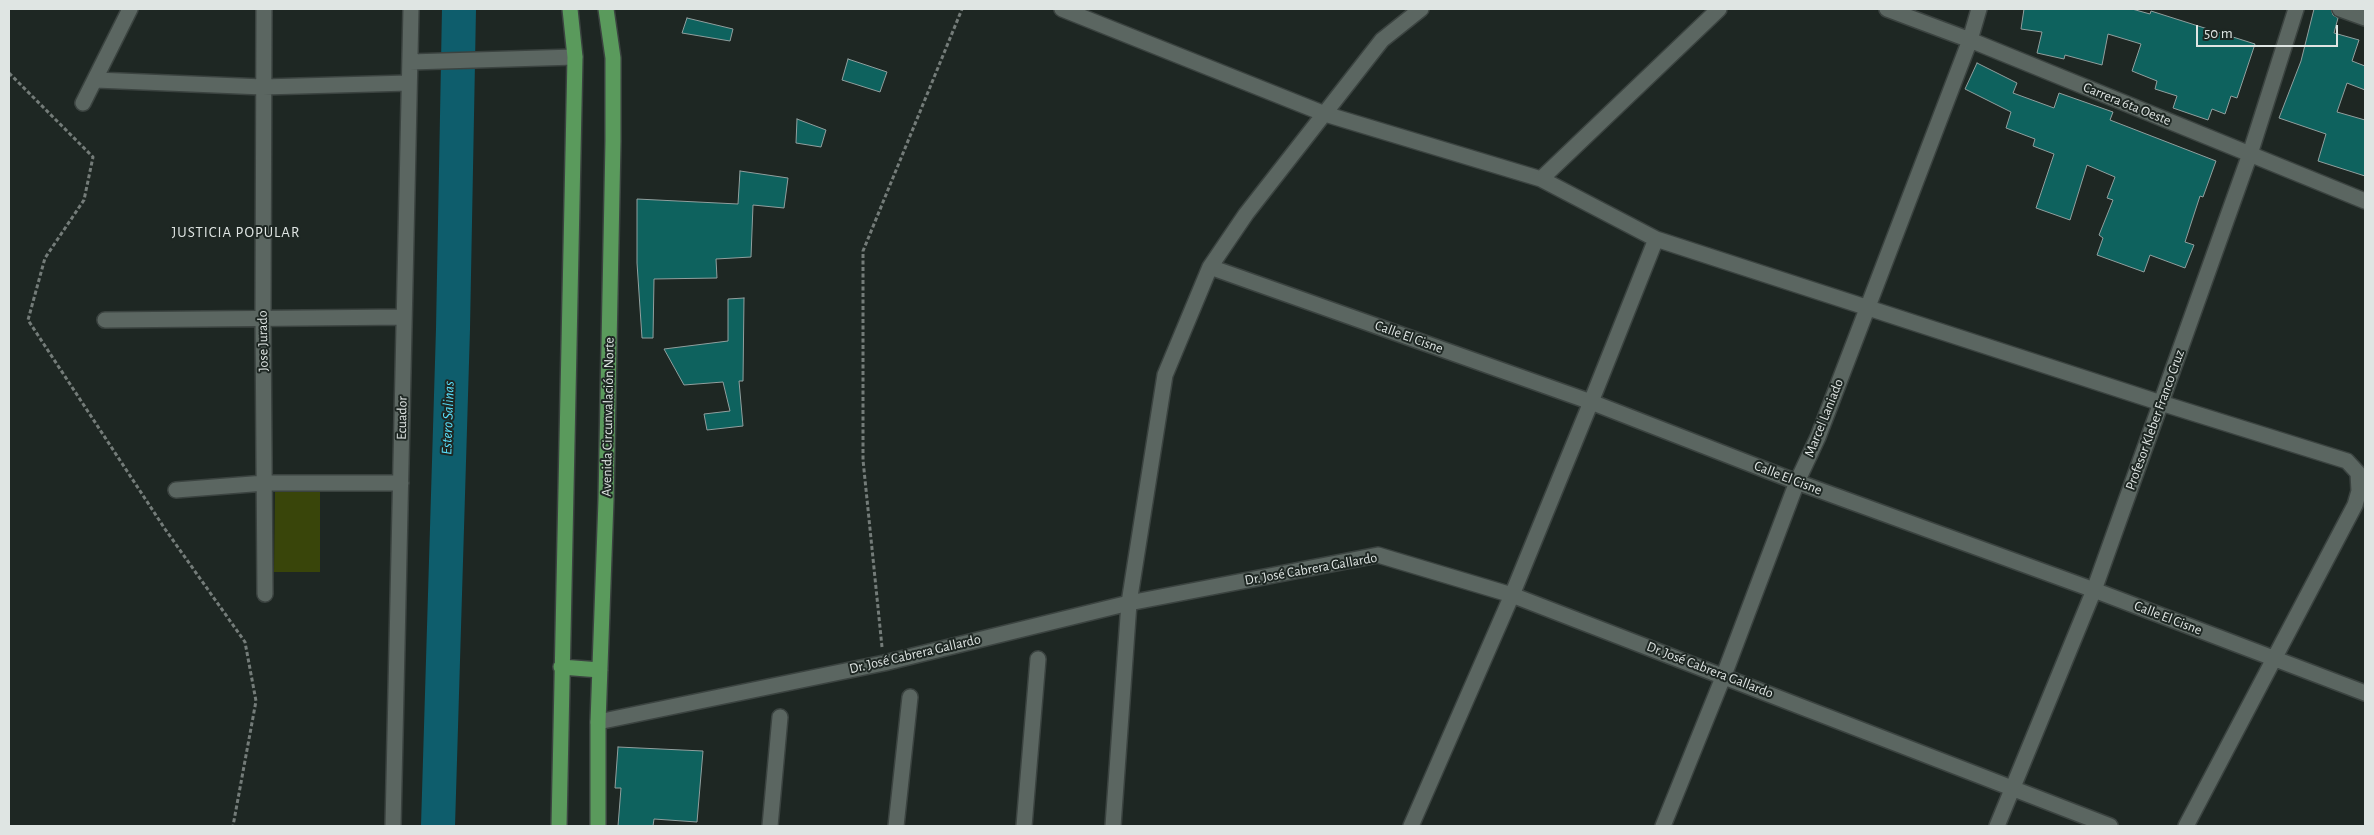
<!DOCTYPE html>
<meta charset="utf-8">
<style>
body{margin:0}
#map{position:relative;width:2374px;height:835px;overflow:hidden;background:#1e2723;font-family:"Alegreya Sans",sans-serif}
canvas{display:block}
.frame{position:absolute;inset:0;border:10px solid #dfe5e3;pointer-events:none}
.scale{position:absolute;left:2196px;top:25px;width:142px;height:22px;box-sizing:border-box;border:2px solid #dfe5e3;border-top:0;padding-left:6px;font-size:15px;line-height:18px;white-space:nowrap;color:#dfe5e3;-webkit-text-stroke:4px #1e2723;paint-order:stroke}
</style>
<div id="map">
<canvas width="2374" height="835"></canvas>
<div class="frame"></div>
<div class="scale">50 m</div>
</div>
<script>
const ctx = document.querySelector('canvas').getContext('2d');
ctx.lineJoin = 'round';
function fillPath(path, color) { ctx.fillStyle = color; ctx.fill(path, 'evenodd'); }
const shape = rows => new Path2D(rows.map(r => 'M' + r).join(''));
function strokePath(path, color, width, dash) { ctx.strokeStyle = color; ctx.lineWidth = width; ctx.lineCap = dash ? 'butt' : 'round'; ctx.setLineDash(dash || []); ctx.stroke(path); }
function write(font, color, halo, rows, align = 'center') {
  ctx.font = font + ' "Alegreya Sans",sans-serif'; ctx.lineWidth = 4; ctx.setLineDash([]); ctx.textBaseline = 'middle'; ctx.strokeStyle = halo; ctx.fillStyle = color; for (const [text, x, y, turn = 0] of rows) {
    ctx.save(); ctx.translate(x, y); ctx.rotate((+turn || 0) * Math.PI / 180); ctx.textAlign = isNaN(turn) ? turn : align; if (halo) ctx.strokeText(text, 0, 0); ctx.fillText(text, 0, 0); ctx.restore();
  }
}
fillPath(shape([
 [275,492,320,492,320,572,274,572]
]), '#39450a');
strokePath(shape([
 [438,826,453,329,459,9]
]), '#0e5d6c', 34);
const building = shape([
 [2024,9,2132,9,2150,14,2151,11,2255,44,2237,98,2231,96,2225,114,2212,109,2208,120,2173,108,2177,96,2155,89,2157,81,2132,71,2141,44,2108,34,2102,65,2065,55,2064,59,2037,53,2042,32,2021,29,2024,9],
 [2314,9,2331,9,2333,15,2338,18,2334,33,2359,40,2352,61,2365,66,2365,90,2347,83,2337,112,2365,120,2365,176,2318,161,2326,134,2279,118,2301,61,2314,9],
 [687,18,733,29,730,41,682,33,687,18],
 [848,59,887,72,880,92,842,80,848,59],
 [1977,63,2017,83,2013,93,2054,108,2059,93,2113,112,2110,120,2216,161,2203,197,2200,196,2185,242,2194,245,2185,268,2150,255,2144,272,2097,255,2103,238,2099,235,2113,200,2107,198,2115,177,2087,165,2070,220,2036,208,2054,154,2033,146,2035,139,2006,128,2011,112,1965,89,1977,63],
 [797,119,826,130,821,147,796,143,797,119],
 [740,171,788,178,784,208,753,205,751,257,716,259,717,278,654,279,653,338,642,338,637,263,637,199,738,204,740,171],
 [744,298,743,381,739,381,743,426,707,430,704,414,730,411,723,382,684,385,664,349,728,341,728,299,744,298],
 [618,747,703,751,697,822,654,819,653,826,618,826,621,788,615,788,618,747]
]);
fillPath(building, '#0e625e');
strokePath(building, '#919f9e', 1);
const minor = shape([
 [264,9,263,320,265,594],
 [1062,9,1325,114,1541,179,1656,239,2161,403,2347,461,2358,473,2359,491,2355,505,2186,826],
 [1887,9,1970,40,2365,201],
 [2340,9,2365,18],
 [410,62,575,57],
 [96,80,263,87,409,83],
 [83,103,130,9],
 [1541,179,1719,9],
 [1210,267,1591,402,1797,482,2094,590,2365,693],
 [105,320,404,317],
 [176,490,265,483,401,483],
 [598,722,884,663,1129,603,1378,555,1512,595,2110,826],
 [393,826,411,9],
 [770,826,780,717],
 [896,826,910,697],
 [1024,826,1038,659],
 [1113,826,1129,603,1165,375,1210,267,1246,214,1382,40,1421,9],
 [1411,826,1512,595,1591,402,1656,239],
 [1663,826,1724,675,1797,482,1818,437,1970,40,1979,9],
 [1997,826,2094,590,2250,154,2296,9]
]);
const major = shape([
 [561,667,600,670],
 [559,826,575,57,570,9],
 [598,826,598,722,606,500,613,141,613,58,606,9]
]);
strokePath(minor, '#3b4340', 18);
strokePath(major, '#3b4340', 18);
strokePath(shape([
 [9,73,93,157,84,200,45,258,28,320,165,529,245,642,256,701,233,826],
 [882,647,863,460,863,251,962,9]
]), '#747c79', 3, [4, 2.5]);
strokePath(minor, '#5b6661', 15);
strokePath(major, '#5a9a5c', 15);
write('14px', '#dfe5e3', '#1e2723', [
 ["Carrera 6ta Oeste",2127,104,22],
 ["Calle El Cisne",1409,337,20],
 ["Jose Jurado",263,341,-91],
 ["Avenida Circunvalación Norte",608,417,-89],
 ["Ecuador",402,418,-89],
 ["Marcel Laniado",1824,418,-68],
 ["Profesor Kleber Franco Cruz",2155,420,-70],
 ["Calle El Cisne",1788,478,21],
 ["Dr. José Cabrera Gallardo",1311,569,-10],
 ["Calle El Cisne",2168,618,21],
 ["Dr. José Cabrera Gallardo",915,654,-13],
 ["Dr. José Cabrera Gallardo",1710,670,21]
]);
ctx.letterSpacing = '1px';
write('15px', '#dfe5e3', '#1e2723', [
 ["JUSTICIA POPULAR",236,232]
]);
ctx.letterSpacing = '0px';
write('italic 15px', '#59e0fc', '#1e2723', [
 ["Estero Salinas",448,418,-88]
]);
</script>
